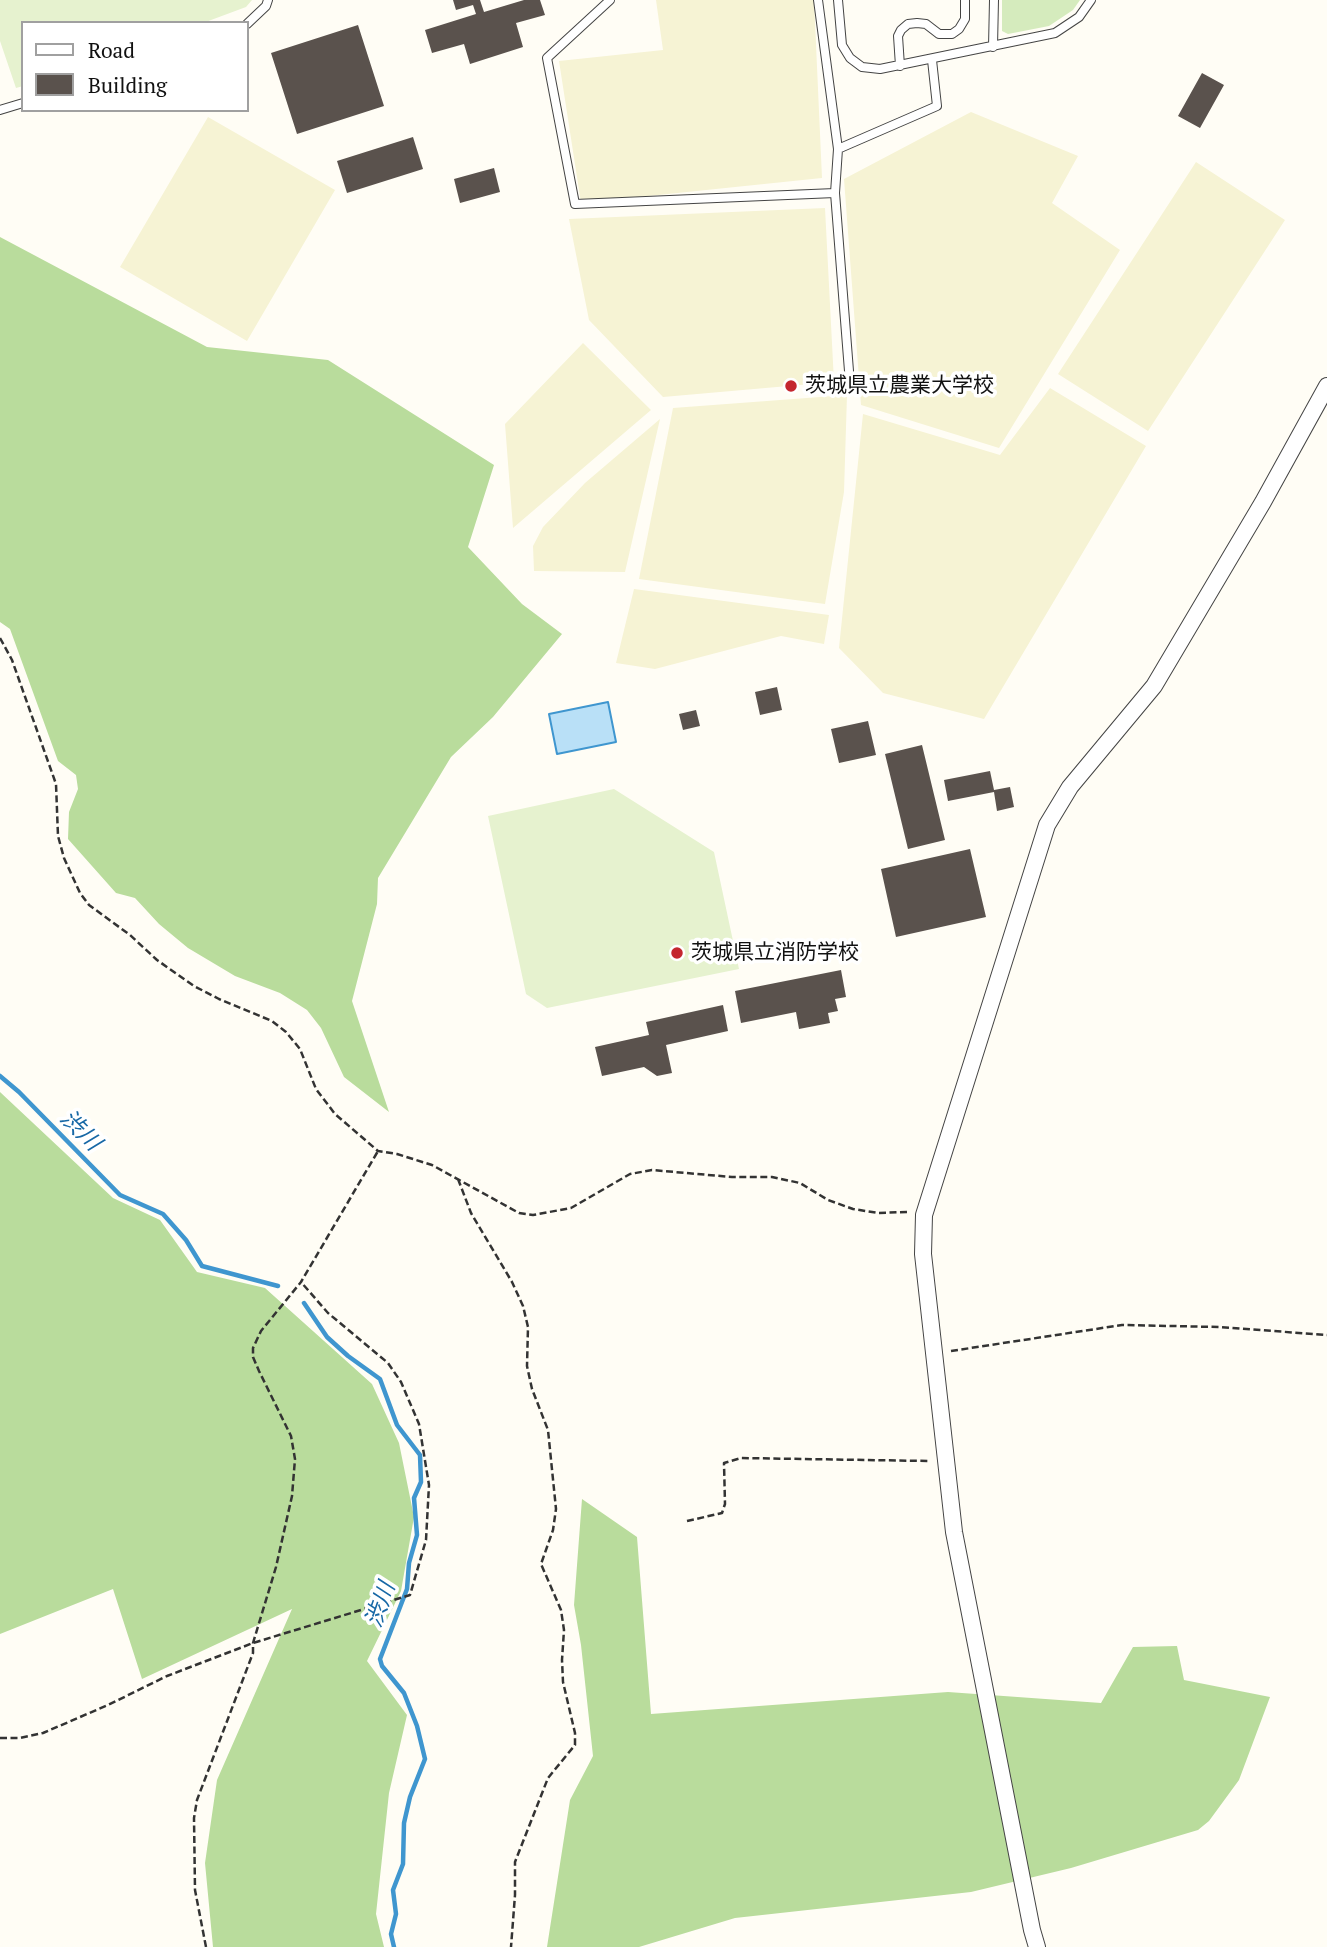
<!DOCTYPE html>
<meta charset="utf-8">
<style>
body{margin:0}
#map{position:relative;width:1327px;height:1947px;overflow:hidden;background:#fffdf5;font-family:"PT Serif",serif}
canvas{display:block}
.legend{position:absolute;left:21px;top:21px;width:228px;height:91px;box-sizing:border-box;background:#fff;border:2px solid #a0a0a0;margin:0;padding:9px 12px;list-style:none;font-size:21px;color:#111}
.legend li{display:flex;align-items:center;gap:14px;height:35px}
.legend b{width:35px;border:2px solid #a0a0a0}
</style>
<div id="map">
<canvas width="1327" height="1947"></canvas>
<ul class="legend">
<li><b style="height:9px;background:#fff"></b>Road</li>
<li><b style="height:19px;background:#5a524d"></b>Building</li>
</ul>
</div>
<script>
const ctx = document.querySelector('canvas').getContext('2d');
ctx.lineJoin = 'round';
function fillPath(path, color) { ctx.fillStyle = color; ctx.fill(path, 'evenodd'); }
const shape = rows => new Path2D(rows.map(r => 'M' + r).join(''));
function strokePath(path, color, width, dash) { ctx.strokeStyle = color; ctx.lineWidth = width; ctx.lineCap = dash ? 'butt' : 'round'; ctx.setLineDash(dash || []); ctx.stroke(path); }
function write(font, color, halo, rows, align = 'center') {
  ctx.font = font + ' "PT Serif","Noto Sans JP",serif'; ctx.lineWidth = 7; ctx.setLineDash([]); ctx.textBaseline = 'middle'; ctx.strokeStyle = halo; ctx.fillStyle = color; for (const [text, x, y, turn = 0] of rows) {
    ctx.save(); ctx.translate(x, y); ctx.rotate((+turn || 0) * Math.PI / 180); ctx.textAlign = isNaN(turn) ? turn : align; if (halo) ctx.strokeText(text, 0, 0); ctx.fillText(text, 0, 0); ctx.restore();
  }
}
fillPath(shape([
 [656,0,814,0,822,178,581,203,559,61,663,50],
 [971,112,1078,156,1052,203,1120,250,999,448,861,405,844,179],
 [208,117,335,190,247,341,120,267],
 [1196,162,1285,220,1148,431,1058,374],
 [825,208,834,382,663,397,589,320,569,219],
 [583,343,651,410,513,528,505,424],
 [1050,388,1146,446,984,719,883,693,839,648,863,414,1000,455],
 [847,395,844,492,825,604,639,579,673,408],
 [660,419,625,572,534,571,533,546,543,527,585,483],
 [634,589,829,615,824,644,781,636,655,669,616,663]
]), '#f6f3d4');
fillPath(shape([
 [1002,0,1080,0,1073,10,1049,26,1008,34,1002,31]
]), '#d5ebbd');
fillPath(shape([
 [0,237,207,347,328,360,494,465,468,547,522,604,562,634,493,717,451,757,378,878,377,904,352,1001,389,1112,344,1077,321,1028,307,1010,280,993,235,976,188,948,159,924,135,898,116,893,68,839,69,812,78,789,76,775,58,761,10,629,0,622],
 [0,1092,113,1198,160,1220,197,1272,265,1288,372,1384,399,1443,414,1517,401,1591,367,1661,407,1715,389,1793,376,1914,384,1947,213,1947,205,1863,217,1780,292,1609,142,1679,113,1589,0,1634],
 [582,1499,637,1537,651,1714,948,1692,1101,1703,1133,1647,1177,1646,1184,1680,1270,1697,1239,1780,1209,1821,1198,1830,1071,1868,971,1892,735,1918,639,1947,547,1947,570,1800,593,1756,581,1645,574,1605]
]), '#b9dc9c');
fillPath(shape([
 [0,0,252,0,246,7,203,23,23,23,23,86,16,88,0,41],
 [614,789,714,852,739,969,547,1008,526,994,488,816]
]), '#e6f2cf');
const water = shape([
 [608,702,616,742,557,754,549,714,608,702]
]);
fillPath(water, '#b9e0f7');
strokePath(water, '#3f96cf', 2);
strokePath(shape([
 [0,1076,19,1092,120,1195,163,1214,186,1240,202,1266,278,1286],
 [304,1303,327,1337,348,1356,380,1379,397,1425,420,1455,421,1482,414,1498,417,1535,409,1563,407,1589,380,1659,382,1666,404,1693,417,1726,425,1759,410,1797,404,1823,403,1864,393,1890,396,1914,391,1934,394,1947]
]), '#3f96cf', 4.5);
fillPath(shape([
 [453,0,480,0,484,12,524,0,540,0,545,15,516,23,523,47,470,64,464,44,432,53,425,30,476,14,473,5,456,10],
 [358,25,384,106,297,134,271,53],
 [1202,73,1224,85,1200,128,1178,116],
 [413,137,423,169,347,193,337,161],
 [494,168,500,192,460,203,454,179],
 [777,687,782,710,760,715,755,692],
 [696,710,700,726,683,730,679,714],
 [868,721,876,755,839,763,831,729],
 [922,745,945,840,908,849,885,754],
 [990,771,994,790,1010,787,1014,807,997,811,994,792,948,801,944,780],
 [970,849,986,917,896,937,881,869],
 [841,970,846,997,835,999,838,1011,828,1013,830,1023,799,1029,796,1012,741,1023,735,991],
 [723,1005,728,1031,666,1045,672,1073,657,1076,644,1067,602,1076,595,1047,649,1035,646,1022]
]), '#5a524d');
const lane = shape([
 [610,0,547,58,575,204,835,193],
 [818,0,838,149,835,193,849,371],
 [838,0,842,45,850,58,862,67,880,69,1055,33,1079,17,1091,0],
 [247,24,266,6,268,0],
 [993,47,994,0],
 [900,66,898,36,901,30,908,24,917,23,926,24,939,34,952,34,959,29,965,19,965,0],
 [0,110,23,103],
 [838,149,937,106,932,60]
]);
const street = shape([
 [1037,1947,1032,1930,954,1532,923,1254,924,1215,1047,825,1070,787,1154,686,1263,502,1327,386]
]);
strokePath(lane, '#444', 10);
strokePath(street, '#444', 18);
strokePath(shape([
 [0,638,12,660,56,784,58,836,64,858,80,893,89,905,130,935,157,960,194,986,219,999,272,1021,286,1032,300,1049,316,1089,335,1114,378,1151,397,1154,432,1165,519,1213,533,1215,571,1208,630,1174,652,1170,732,1177,772,1177,800,1183,828,1200,853,1209,878,1213,907,1212],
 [458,1179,471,1213,512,1282,523,1306,528,1327,527,1366,532,1389,548,1430,556,1509,553,1530,541,1564,561,1610,564,1630,562,1660,563,1682,575,1733,575,1745,548,1778,515,1862,515,1895,511,1947],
 [951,1351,1122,1325,1219,1327,1327,1335],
 [687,1521,722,1513,725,1504,724,1463,741,1458,929,1461],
 [0,1738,20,1738,43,1733,108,1705,167,1676,253,1643,410,1595,426,1540,429,1485,419,1424,401,1382,388,1363,328,1313,301,1282],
 [206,1947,195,1890,194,1818,197,1800,253,1653,253,1643,276,1567,292,1496,295,1459,291,1436,259,1371,253,1357,253,1348,261,1331,301,1282,378,1151]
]), '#333', 2.5, [7, 3.5]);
strokePath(lane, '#fff', 8);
strokePath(street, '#fff', 16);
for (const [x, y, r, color] of [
 [791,386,7,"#c4262e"],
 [677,953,7,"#c4262e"]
]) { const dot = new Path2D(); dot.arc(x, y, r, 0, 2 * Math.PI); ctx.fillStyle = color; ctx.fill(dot); strokePath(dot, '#fff', 2.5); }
write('21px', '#111', '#fff', [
 ["茨城県立農業大学校",805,386],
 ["茨城県立消防学校",691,953]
], 'left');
write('italic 23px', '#1768a6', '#fff', [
 ["渋川",80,1131,45],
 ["渋川",381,1605,-71]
]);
</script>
